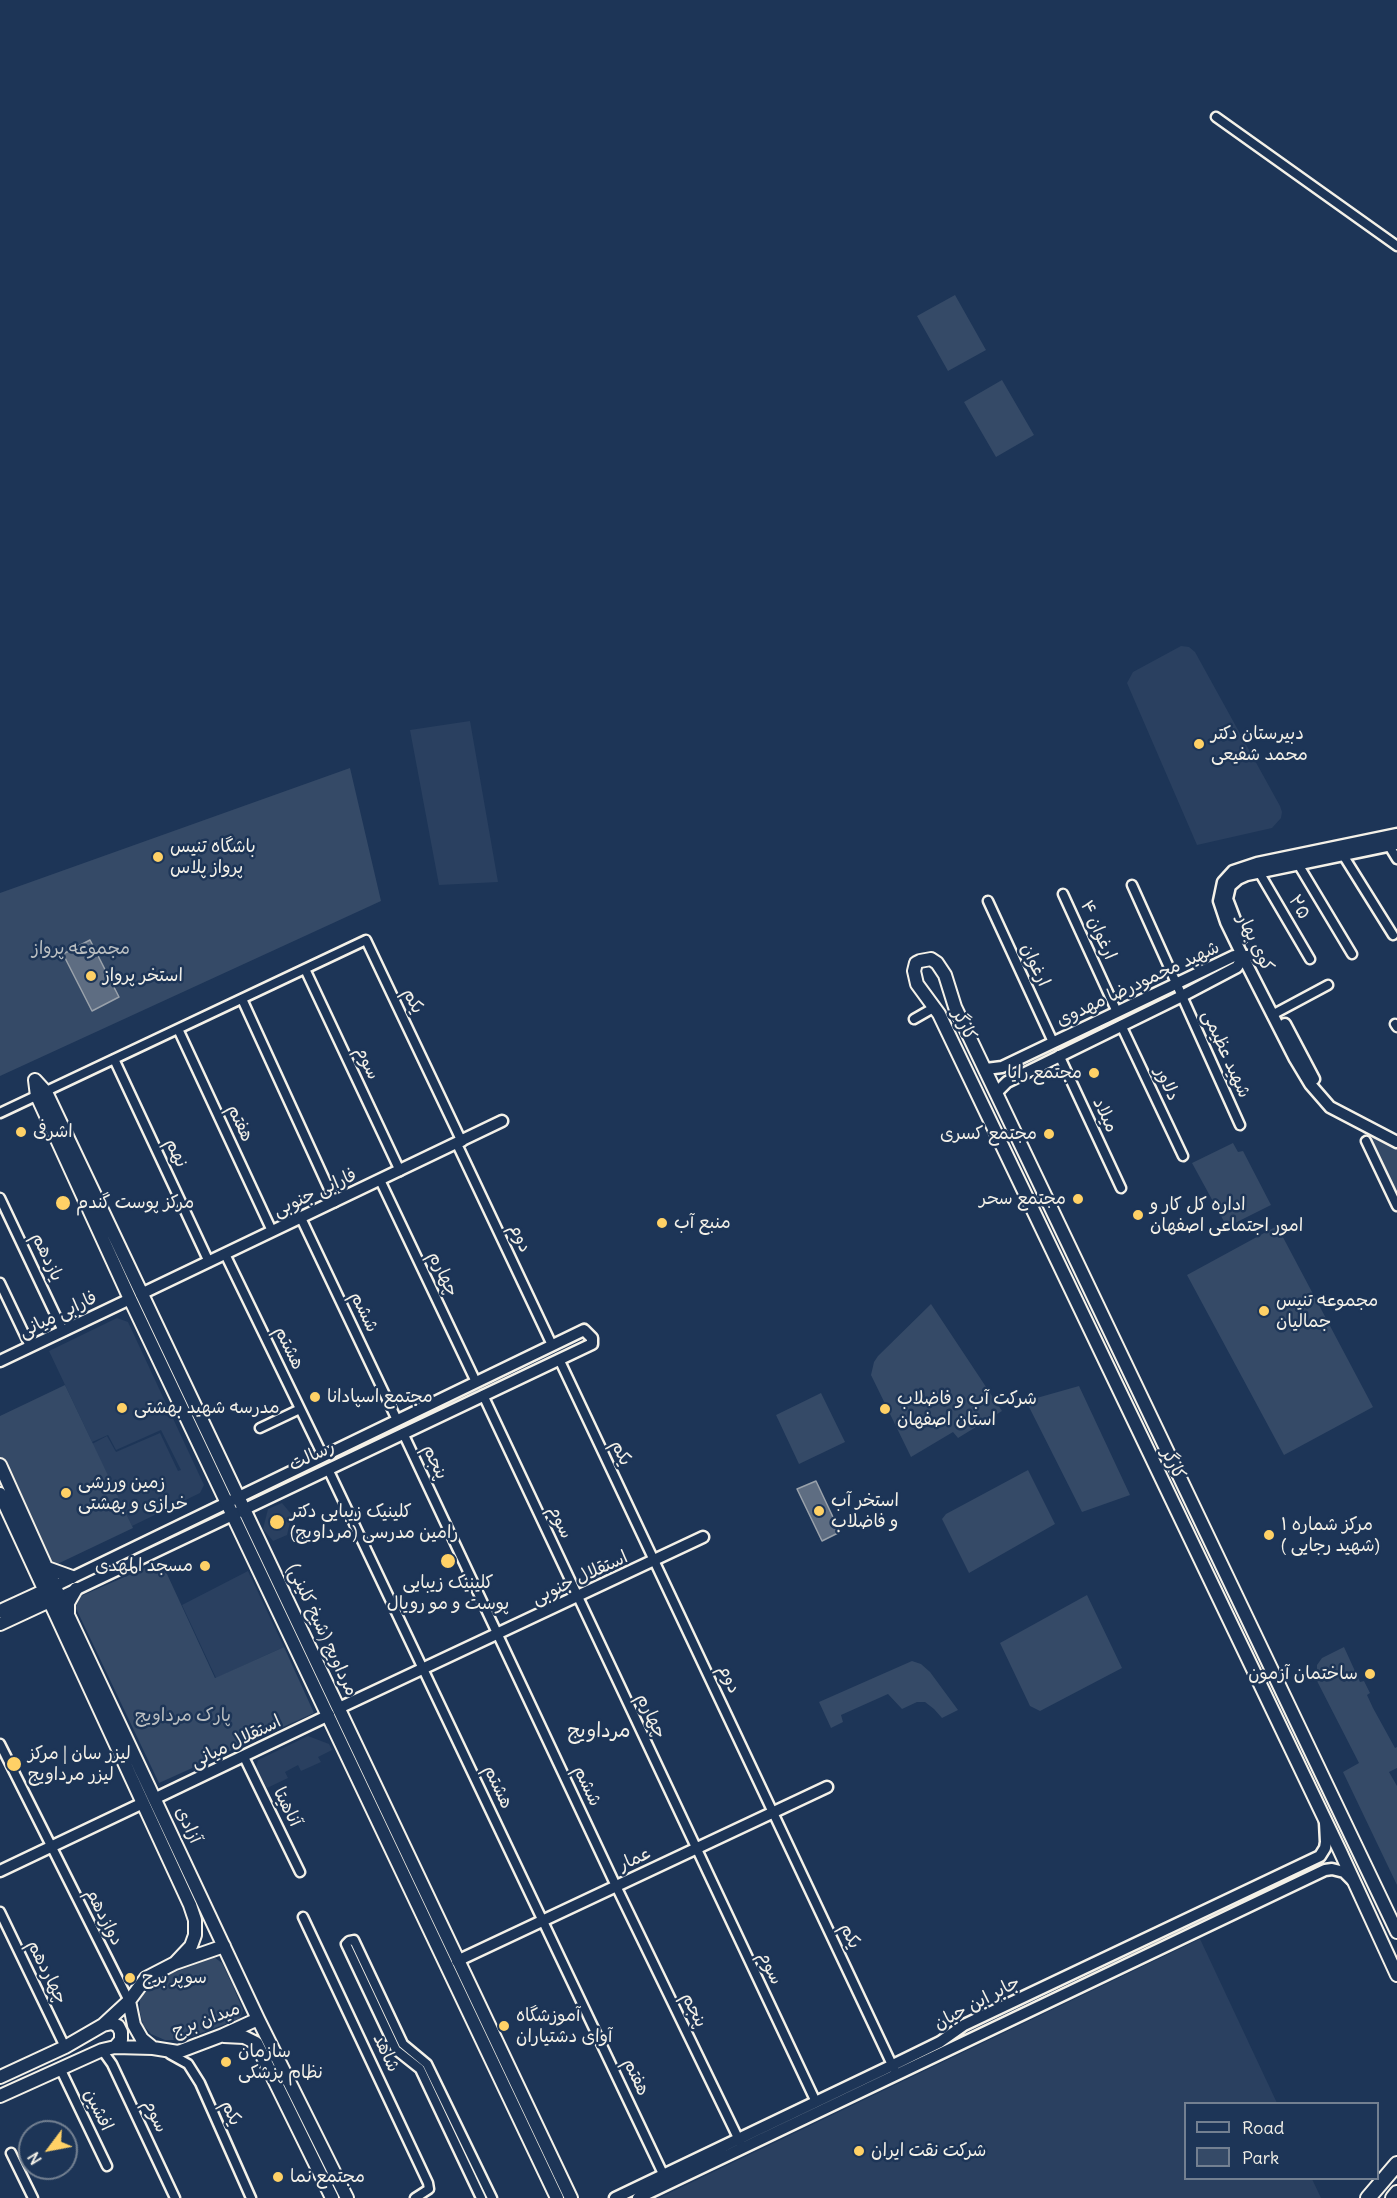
<!DOCTYPE html>
<meta charset="utf-8">
<style>
body{margin:0}
#map{position:relative;width:1397px;height:2198px;overflow:hidden;background:#1d3557;font-family:Delius,sans-serif}
canvas{display:block}
.legend{position:absolute;left:1184px;top:2102px;width:195px;height:78px;box-sizing:border-box;background:#1d3557;border:2px solid #738091;margin:0;padding:8px 10px;list-style:none;font-size:18px;color:#f4f1e8}
.legend li{display:flex;align-items:center;gap:12px;height:30px}
.legend b{width:30px;border:2px solid #738091}
.north{position:absolute;left:18px;top:2120px;width:60px;height:60px;box-sizing:border-box;background:#1d3557;border:2px solid #738091;border-radius:50%;rotate:238deg;font-size:16px;font-weight:700;line-height:24px;text-align:center;color:#f4f1e8}
.north::after{content:'';display:block;margin:auto;width:21px;height:27px;background:#ffd166;clip-path:polygon(50% 0,100% 100%,50% 72%,0 100%)}
</style>
<div id="map">
<canvas width="1397" height="2198"></canvas>
<ul class="legend">
<li><b style="height:8px;background:#1d3557"></b>Road</li>
<li><b style="height:16px;background:#354a67"></b>Park</li>
</ul>
<div class="north">N</div>
</div>
<script>
const ctx = document.querySelector('canvas').getContext('2d');
ctx.lineJoin = 'round';
function fillPath(path, color) { ctx.fillStyle = color; ctx.fill(path, 'evenodd'); }
const shape = rows => new Path2D(rows.map(r => 'M' + r).join(''));
function strokePath(path, color, width, dash) { ctx.strokeStyle = color; ctx.lineWidth = width; ctx.lineCap = dash ? 'butt' : 'round'; ctx.setLineDash(dash || []); ctx.stroke(path); }
function write(font, color, halo, rows, align = 'center') {
  ctx.font = font + ' Delius,"Playpen Sans Arabic",sans-serif'; ctx.lineWidth = 5; ctx.setLineDash([]); ctx.textBaseline = 'middle'; ctx.strokeStyle = halo; ctx.fillStyle = color; for (const [text, x, y, turn = 0] of rows) {
    ctx.save(); ctx.translate(x, y); ctx.rotate((+turn || 0) * Math.PI / 180); ctx.textAlign = isNaN(turn) ? turn : align; if (halo) ctx.strokeText(text, 0, 0); ctx.fillText(text, 0, 0); ctx.restore();
  }
}
fillPath(shape([
 [1181,646,1189,647,1195,652,1280,806,1282,812,1281,818,1272,828,1197,845,1127,683,1133,672],
 [470,721,498,882,439,885,410,730],
 [117,1318,128,1322,204,1485,200,1493,132,1526,92,1444,107,1436,116,1452,160,1433,178,1471,181,1470,161,1430,116,1450,108,1435,92,1442,49,1351],
 [282,1503,292,1515,287,1535,273,1541,263,1529,268,1509],
 [248,1571,284,1647,216,1678,182,1605],
 [308,1736,329,1744,332,1750,318,1757,321,1762,301,1771,298,1765,285,1772,288,1778,267,1788,256,1768,258,1760],
 [1200,1939,1277,2103,1186,2104,1186,2178,1312,2179,1321,2198,659,2198]
]), '#2a4060');
fillPath(shape([
 [955,295,986,350,948,371,917,316],
 [1002,380,1034,435,996,457,964,402],
 [350,768,381,901,0,1076,0,893],
 [1359,1125,1397,1146,1397,1206,1394,1199],
 [1233,1143,1238,1152,1243,1151,1271,1205,1227,1227,1192,1163],
 [1277,1226,1373,1407,1284,1455,1187,1275],
 [931,1304,1002,1411,958,1438,953,1432,911,1457,871,1375,874,1362,878,1356],
 [65,1385,133,1528,51,1567,0,1457,0,1416],
 [1079,1386,1130,1495,1082,1512,1026,1401],
 [821,1393,845,1442,799,1464,776,1415],
 [1028,1470,1055,1524,969,1573,942,1519,946,1514],
 [161,1561,215,1678,284,1647,314,1713,159,1783,72,1600],
 [1087,1595,1122,1668,1040,1711,1030,1706,1000,1643],
 [1344,1647,1360,1682,1364,1681,1370,1693,1367,1695,1373,1708,1395,1748,1397,1747,1397,1768,1389,1772,1397,1786,1397,1885,1343,1772,1359,1763,1317,1681,1317,1665,1322,1658],
 [912,1661,921,1664,930,1672,958,1710,942,1718,934,1709,925,1702,917,1702,902,1709,888,1694,841,1715,843,1722,831,1728,819,1702],
 [214,1957,222,1963,233,1986,243,2010,241,2016,239,2019,182,2040,165,2040,151,2034,143,2025,140,2012,140,2000,145,1991,152,1984,173,1973]
]), '#354a67');
const water = shape([
 [90,940,119,997,92,1011,63,954,90,940],
 [816,1481,840,1532,822,1541,797,1489,816,1481]
]);
fillPath(water, '#5e6d82');
strokePath(water, '#9aa2ab', 1.5);
const minor = shape([
 [1216,117,1397,246],
 [1389,846,1397,859],
 [1343,855,1393,935],
 [1298,864,1352,954],
 [1259,872,1310,959],
 [1132,885,1240,1125],
 [1063,894,1117,1012],
 [988,901,1053,1042],
 [305,969,400,1171],
 [242,999,335,1202],
 [1272,1015,1328,985],
 [914,1019,935,1007],
 [1395,1024,1397,1027],
 [1121,1025,1183,1156],
 [178,1029,272,1231],
 [1059,1055,1121,1188],
 [114,1059,209,1262],
 [0,1113,366,940,462,1142],
 [1366,1141,1397,1206],
 [457,1144,552,1345],
 [380,1180,476,1382],
 [0,1198,63,1331],
 [301,1218,397,1420],
 [225,1254,323,1456],
 [0,1283,30,1346],
 [559,1359,894,2069],
 [483,1395,816,2102],
 [260,1428,300,1409],
 [403,1433,616,1886,740,2142],
 [328,1469,665,2178],
 [0,1744,129,2001],
 [244,1757,300,1872],
 [0,1912,65,2047],
 [303,1917,428,2183,429,2189,415,2198],
 [102,2050,112,2064,175,2198],
 [170,2054,188,2064,200,2083,251,2198],
 [60,2068,107,2166],
 [11,2153,33,2198],
 [481,2198,420,2069,396,2050,346,1944,349,1941,354,1940,403,2044,427,2064,492,2198]
]);
const tertiary = shape([
 [1397,834,1257,863,1233,871,1223,882,1219,901,1226,922,1243,957,1295,1059,1310,1084,1330,1107,1397,1142],
 [1242,938,1227,899,1230,886,1238,879,1247,875,1397,844],
 [1285,1024,1314,1079],
 [986,1069,1002,1067,1234,956,1248,956],
 [997,1092,1007,1082,1182,996,1237,967,1243,957],
 [141,1294,502,1121],
 [0,1361,130,1299],
 [55,1586,584,1330,592,1338,592,1344,60,1597],
 [339,1708,703,1537],
 [156,1798,329,1715],
 [0,1871,143,1803],
 [457,1961,827,1787],
 [615,2198,893,2065,940,2042,964,2025,1320,1856,1325,1848,1326,1842,1325,1822],
 [638,2198,1325,1870,1332,1869,1344,1872,1352,1880]
]);
const secondary = shape([
 [35,1080,46,1092,571,2198],
 [35,1080,37,1096,130,1299,557,2198],
 [0,1465,60,1598,258,2019,347,2198],
 [0,1494,190,1905,195,1920,195,1935,191,1946,175,1963],
 [47,1568,72,1577],
 [0,1611,48,1589],
 [68,1614,68,1603,76,1589],
 [0,1624,56,1598],
 [1397,1932,955,1007,945,975,937,963,931,959,920,961,916,963,914,971,917,984,939,1014,1340,1851,1397,1975],
 [224,1946,175,1963,146,1978,129,2001,134,2025,142,2039,153,2048,178,2052,223,2035,258,2019],
 [103,2025,112,2023,118,2026,121,2032,121,2040,115,2047],
 [224,2036,244,2037,256,2043,332,2198],
 [0,2077,65,2047,103,2025,129,2001],
 [0,2096,102,2050,115,2047,153,2048]
]);
const primary = shape([
 [1368,2198,1397,2164],
 [1393,2198,1397,2193]
]);
strokePath(minor, '#f4f1e8', 13);
strokePath(tertiary, '#f4f1e8', 15);
strokePath(secondary, '#f4f1e8', 16);
strokePath(primary, '#f4f1e8', 18);
strokePath(minor, '#1d3557', 8);
strokePath(tertiary, '#1d3557', 10);
strokePath(secondary, '#1d3557', 12);
strokePath(primary, '#1d3557', 14);
for (const [x, y, r, color] of [
 [1199,744,6,"#ffd166"],
 [158,857,6,"#ffd166"],
 [91,976,6,"#ffd166"],
 [1094,1073,6,"#ffd166"],
 [21,1132,6,"#ffd166"],
 [1049,1134,6,"#ffd166"],
 [1078,1199,6,"#ffd166"],
 [63,1203,8,"#ffd166"],
 [1138,1215,6,"#ffd166"],
 [662,1223,6,"#ffd166"],
 [1264,1311,6,"#ffd166"],
 [315,1397,6,"#ffd166"],
 [122,1408,6,"#ffd166"],
 [885,1409,6,"#ffd166"],
 [66,1493,6,"#ffd166"],
 [819,1511,6,"#ffd166"],
 [277,1522,8,"#ffd166"],
 [1269,1535,6,"#ffd166"],
 [448,1561,8,"#ffd166"],
 [205,1566,6,"#ffd166"],
 [1370,1674,6,"#ffd166"],
 [14,1764,8,"#ffd166"],
 [130,1978,6,"#ffd166"],
 [504,2026,6,"#ffd166"],
 [226,2062,6,"#ffd166"],
 [859,2151,6,"#ffd166"],
 [278,2177,6,"#ffd166"]
]) { const dot = new Path2D(); dot.arc(x, y, r, 0, 2 * Math.PI); ctx.fillStyle = color; ctx.fill(dot); strokePath(dot, '#1d3557', 2); }
write('18px', '#f4f1e8', '#1d3557', [
 ["دبیرستان دکتر",1211,734],
 ["محمد شفیعی",1211,755],
 ["باشگاه تنیس",170,847],
 ["پرواز پلاس",170,868],
 ["استخر پرواز",103,976],
 ["مجتمع رایا",1082,1073,"right"],
 ["اشرفی",33,1132],
 ["مجتمع کسری",1037,1134,"right"],
 ["مجتمع سحر",1066,1199,"right"],
 ["مرکز پوست گندم",76,1203],
 ["اداره کل کار و",1150,1205],
 ["امور اجتماعی اصفهان",1150,1226],
 ["منبع آب",674,1223],
 ["مجموعه تنیس",1276,1301],
 ["جمالیان",1276,1322],
 ["مجتمع اسپادانا",327,1397],
 ["شرکت آب و فاضلاب",897,1399],
 ["استان اصفهان",897,1420],
 ["مدرسه شهید بهشتی",134,1408],
 ["زمین ورزشی",78,1483],
 ["خرازی و بهشتی",78,1504],
 ["استخر آب",831,1501],
 ["و فاضلاب",831,1522],
 ["کلینیک زیبایی دکتر",290,1512],
 ["رامین مدرسی (مرداویج)",290,1533],
 ["مرکز شماره ۱",1281,1525],
 ["( شهید رجایی)",1281,1546],
 ["مسجد المهدی",193,1566,"right"],
 ["کلینیک زیبایی",448,1583,"center"],
 ["پوست و مو رویال",448,1604,"center"],
 ["ساختمان آزمون",1358,1674,"right"],
 ["لیزر سان | مرکز",28,1754],
 ["لیزر مرداویج",28,1775],
 ["سوپر برج",142,1978],
 ["آموزشگاه",516,2016],
 ["آوای دشتیاران",516,2037],
 ["سازمان",238,2052],
 ["نظام پزشکی",238,2073],
 ["شرکت نقت ایران",871,2151],
 ["مجتمع نما",290,2177]
], 'left');
write('18px', '#f4f1e8', '#1d3557', [
 ["۲۵",1299,907,60],
 ["ارغوان ۴",1098,930,66],
 ["کوی بهار",1255,943,64],
 ["ارغوان",1035,965,65],
 ["شهید محمودرضا مهدوی",1138,984,-25],
 ["یکم",413,1001,64],
 ["کارگر",964,1025,64],
 ["شهید عظیمی",1226,1054,66],
 ["سوم",367,1063,65],
 ["دلاور",1167,1084,65],
 ["میلاد",1105,1115,65],
 ["هفتم",240,1123,65],
 ["نهم",176,1153,65],
 ["فارابی جنوبی",315,1193,-25],
 ["دوم",520,1238,65],
 ["یازدهم",47,1257,65],
 ["چهارم",443,1274,65],
 ["ششم",364,1312,65],
 ["فارابی میانی",58,1315,-26],
 ["هشتم",289,1348,64],
 ["یکم",621,1453,65],
 ["رسالت",312,1456,-25],
 ["پنجم",435,1462,65],
 ["کارگر",1173,1464,64],
 ["سوم",560,1522,65],
 ["استقلال جنوبی",580,1578,-25],
 ["مرداویج (شیخ کلینی)",322,1630,65],
 ["دوم",729,1679,65],
 ["چهارم",651,1716,65],
 ["استقلال میانی",236,1742,-26],
 ["ششم",587,1786,65],
 ["هشتم",498,1787,65],
 ["آناهیتا",287,1807,64],
 ["آزادی",188,1825,65],
 ["عمار",635,1859,-25],
 ["دوازدهم",104,1917,63],
 ["یکم",850,1936,65],
 ["سوم",770,1968,65],
 ["چهاردهم",47,1972,64],
 ["جابر ابن حیان",977,2003,-28],
 ["پنجم",694,2010,64],
 ["میدان برج",206,2020,-20],
 ["شاهد",386,2053,65],
 ["هفتم",636,2077,65],
 ["افشین",98,2110,64],
 ["یکم",231,2113,66],
 ["سوم",155,2116,65]
]);
write('18px', '#bbbfc1', '#1d3557', [
 ["مجموعه پرواز",81,949],
 ["پارک مرداویج",183,1716]
]);
write('20px', '#f4f1e8', '#1d3557', [
 ["مرداویج",599,1731]
]);
</script>
